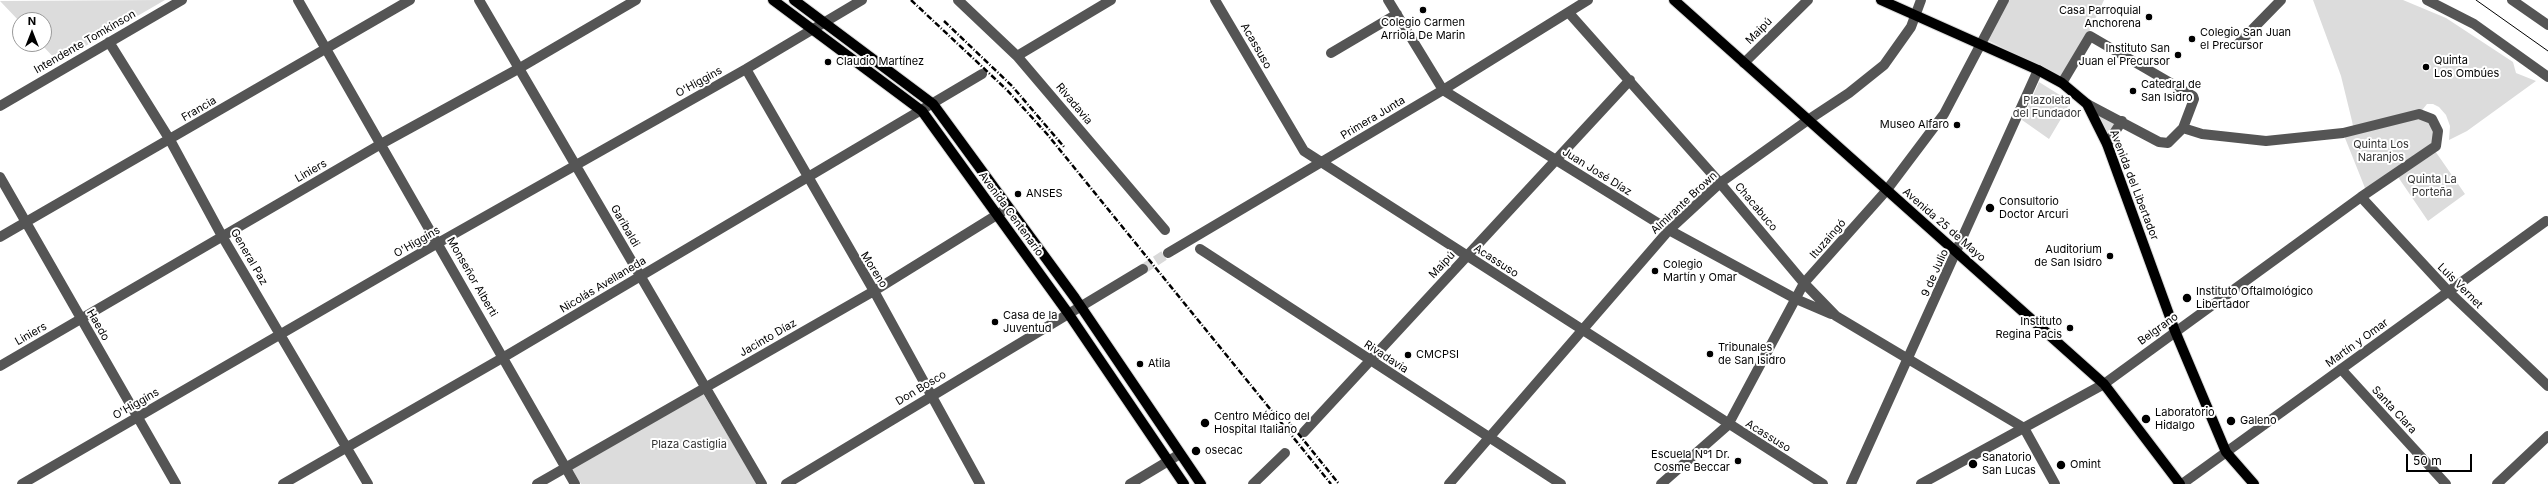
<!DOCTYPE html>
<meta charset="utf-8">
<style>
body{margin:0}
#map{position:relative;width:2548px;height:484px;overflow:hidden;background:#fff;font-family:Inter,sans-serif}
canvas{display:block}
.north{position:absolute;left:12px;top:12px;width:40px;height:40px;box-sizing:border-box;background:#fff;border:1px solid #999;border-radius:50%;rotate:0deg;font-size:11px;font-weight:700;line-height:16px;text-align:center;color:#000}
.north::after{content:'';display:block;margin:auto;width:14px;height:18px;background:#000;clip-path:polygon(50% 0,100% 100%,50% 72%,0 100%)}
.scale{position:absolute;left:2406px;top:454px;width:66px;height:18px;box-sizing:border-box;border:2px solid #000;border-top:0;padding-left:5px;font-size:12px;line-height:14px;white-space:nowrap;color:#000;-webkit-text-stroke:3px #fff;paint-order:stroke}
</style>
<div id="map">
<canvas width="2548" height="484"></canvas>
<div class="north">N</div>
<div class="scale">50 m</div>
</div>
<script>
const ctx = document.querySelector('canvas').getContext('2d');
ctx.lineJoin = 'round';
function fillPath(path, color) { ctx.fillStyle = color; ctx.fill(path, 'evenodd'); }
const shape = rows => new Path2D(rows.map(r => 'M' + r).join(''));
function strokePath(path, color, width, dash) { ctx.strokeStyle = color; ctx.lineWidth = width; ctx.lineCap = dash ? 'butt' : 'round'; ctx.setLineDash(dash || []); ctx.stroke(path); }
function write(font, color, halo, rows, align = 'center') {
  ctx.font = font + ' Inter,sans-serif'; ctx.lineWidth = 4; ctx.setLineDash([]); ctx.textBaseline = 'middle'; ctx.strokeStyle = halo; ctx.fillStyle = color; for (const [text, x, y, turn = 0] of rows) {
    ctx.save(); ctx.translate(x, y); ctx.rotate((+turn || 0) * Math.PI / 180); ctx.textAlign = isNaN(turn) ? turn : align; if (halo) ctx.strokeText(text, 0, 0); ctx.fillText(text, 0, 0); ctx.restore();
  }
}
fillPath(shape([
 [165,0,58,62,41,44,44,44,44,20,20,20,20,22,0,1],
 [2008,0,2104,0,2089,32,2061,77,1987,40],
 [2313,0,2403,0,2446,18,2513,62,2516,73,2536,81,2467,131,2449,140,2450,126,2446,115,2439,107,2433,104,2427,104,2419,114,2438,131,2433,148,2465,194,2428,221,2396,174,2367,193,2343,133,2354,131,2352,121,2341,76],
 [2039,82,2071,102,2049,139,2022,120],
 [2091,109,2119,123,2108,139],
 [702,392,757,484,581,484,571,467]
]), '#dcdcdc');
strokePath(shape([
 [1143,269,1168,253]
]), '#d9d9d9', 10, [10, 5]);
const major = shape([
 [773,0,922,111,1068,313,1184,484],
 [794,0,933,104,1075,298,1201,484],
 [1674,0,2104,384,2180,484],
 [1881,0,2038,70,2062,83,2087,104,2107,144,2175,331,2226,452,2254,484]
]);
strokePath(major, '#dbdbdb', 12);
strokePath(shape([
 [298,0,575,484],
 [479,0,762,484],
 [958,0,1017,56,1165,230],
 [1215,0,1304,151,1823,484],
 [1388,0,1443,90,1669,230,1796,299,1831,314],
 [2427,0,2474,24,2548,77],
 [2512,0,2548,25],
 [1569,13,1720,183,1803,282,1836,316,2024,428,2055,484],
 [109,42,170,140,222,236,368,484],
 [2237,45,2281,0],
 [1331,53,1397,14],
 [1017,56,1111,0],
 [1744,63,1808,0],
 [746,69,874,291,980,484],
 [2062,83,2090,36,2193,96,2194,99,2183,128],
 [0,106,182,0],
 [2107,144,2122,121],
 [0,177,176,484],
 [2361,197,2448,291,2548,386],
 [0,237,410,0],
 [1200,249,1561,484],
 [1168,253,1443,90,1588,0],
 [0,366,381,144,518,69,636,0],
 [2341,369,2446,484],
 [1304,432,1630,80],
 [22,484,438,243,746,69,862,0],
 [283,484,504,357,982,74],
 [537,484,874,291,1008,208],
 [786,484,1143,269],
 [1130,484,1180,454],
 [1253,484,1285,453],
 [1449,484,1669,230,1720,183,1808,120,1849,93,1884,65,1911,27,1921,0],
 [1661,484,1728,425,1804,283,1886,191,1944,114,2004,0],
 [1851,484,2038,70],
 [1921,484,2104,384,2361,197,2436,146,2438,131,2432,119,2419,114,2343,133,2266,141,2202,134,2183,128,2168,143,2159,142,2087,104],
 [2182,484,2546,221],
 [2497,484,2548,436]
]), '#555', 10);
strokePath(major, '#000', 10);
strokePath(shape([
 [2476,0,2548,51]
]), '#000', 1);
strokePath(shape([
 [911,0,1007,90,1047,134,1331,484],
 [944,21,1012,86,1065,148],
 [1284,416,1339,484]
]), '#000', 2.5, [6, 2, 1, 2]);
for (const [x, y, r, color] of [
 [1423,10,4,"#000"],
 [2149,17,4,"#000"],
 [2192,39,4,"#000"],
 [2178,55,4,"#000"],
 [828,62,4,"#000"],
 [2426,67,4,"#000"],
 [2133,91,4,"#000"],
 [1957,125,4,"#000"],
 [1018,194,4,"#000"],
 [1990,208,5,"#000"],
 [2110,256,4,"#000"],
 [1655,271,4,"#000"],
 [2187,298,5,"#000"],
 [995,322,4,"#000"],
 [2070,328,4,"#000"],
 [1710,354,4,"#000"],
 [1408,355,4,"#000"],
 [1140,364,4,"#000"],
 [2146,419,5,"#000"],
 [2231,421,5,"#000"],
 [1205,423,5,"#000"],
 [1196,451,5,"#000"],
 [1738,461,4,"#000"],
 [1973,464,5,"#000"],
 [2061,465,5,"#000"]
]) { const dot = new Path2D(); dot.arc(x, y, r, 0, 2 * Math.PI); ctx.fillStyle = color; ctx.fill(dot); strokePath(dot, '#fff', 1.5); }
write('11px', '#000', '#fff', [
 ["Casa Parroquial",2141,11,"right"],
 ["Anchorena",2141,24,"right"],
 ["Colegio Carmen",1423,23,"center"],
 ["Arriola De Marin",1423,36,"center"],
 ["Colegio San Juan",2200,33],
 ["el Precursor",2200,46],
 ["Instituto San",2170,49,"right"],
 ["Juan el Precursor",2170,62,"right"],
 ["Quinta",2434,61],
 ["Los Ombúes",2434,74],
 ["Claudio Martínez",836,62],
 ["Catedral de",2141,85],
 ["San Isidro",2141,98],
 ["Museo Alfaro",1949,125,"right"],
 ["ANSES",1026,194],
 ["Consultorio",1999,202],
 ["Doctor Arcuri",1999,215],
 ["Auditorium",2102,250,"right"],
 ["de San Isidro",2102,263,"right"],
 ["Colegio",1663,265],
 ["Martín y Omar",1663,278],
 ["Instituto Oftalmológico",2196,292],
 ["Libertador",2196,305],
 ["Casa de la",1003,316],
 ["Juventud",1003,329],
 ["Instituto",2062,322,"right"],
 ["Regina Pacis",2062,335,"right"],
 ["Tribunales",1718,348],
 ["de San Isidro",1718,361],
 ["CMCPSI",1416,355],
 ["Atila",1148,364],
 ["Laboratorio",2155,413],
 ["Hidalgo",2155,426],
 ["Centro Médico del",1214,417],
 ["Hospital Italiano",1214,430],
 ["Galeno",2240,421],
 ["osecac",1205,451],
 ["Escuela Nº1 Dr.",1730,455,"right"],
 ["Cosme Beccar",1730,468,"right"],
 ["Sanatorio",1982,458],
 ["San Lucas",1982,471],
 ["Omint",2070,465]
], 'left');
write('11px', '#000', '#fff', [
 ["Maipú",1759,31,-45],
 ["Intendente Tomkinson",85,42,-30],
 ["Acassuso",1256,46,60],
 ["O'Higgins",699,82,-29],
 ["Rivadavia",1074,104,50],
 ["Francia",199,109,-30],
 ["Primera Junta",1373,118,-31],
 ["Liniers",311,171,-30],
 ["Juan José Díaz",1597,172,32],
 ["Avenida del Libertador",2134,185,69],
 ["Almirante Brown",1684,203,-43],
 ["Chacabuco",1756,207,50],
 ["Avenida Centenario",1011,214,54],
 ["Avenida 25 de Mayo",1944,225,41],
 ["Garibaldi",625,226,60],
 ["Ituzaingó",1828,239,-49],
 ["O'Higgins",417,242,-30],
 ["General Paz",249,257,60],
 ["Acassuso",1496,261,33],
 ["Maipú",1442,265,-47],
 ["Moreno",874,270,58],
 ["9 de Julio",1935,273,-66],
 ["Monseñor Alberti",472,277,60],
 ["Nicolás Avellaneda",603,285,-31],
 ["Luis Vernet",2460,286,45],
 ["Haedo",98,325,60],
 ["Belgrano",2158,329,-36],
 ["Liniers",31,334,-30],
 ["Jacinto Díaz",768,338,-30],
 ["Martín y Omar",2357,343,-36],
 ["Rivadavia",1386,357,33],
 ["Don Bosco",921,388,-31],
 ["O'Higgins",136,404,-30],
 ["Santa Clara",2394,410,47],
 ["Acassuso",1768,436,32]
]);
write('11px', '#333', '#fff', [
 ["Plazoleta",2047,101],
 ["del Fundador",2047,114],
 ["Quinta Los",2381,145],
 ["Naranjos",2381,158],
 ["Quinta La",2432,180],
 ["Porteña",2432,193],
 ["Plaza Castiglia",689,445]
]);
</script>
